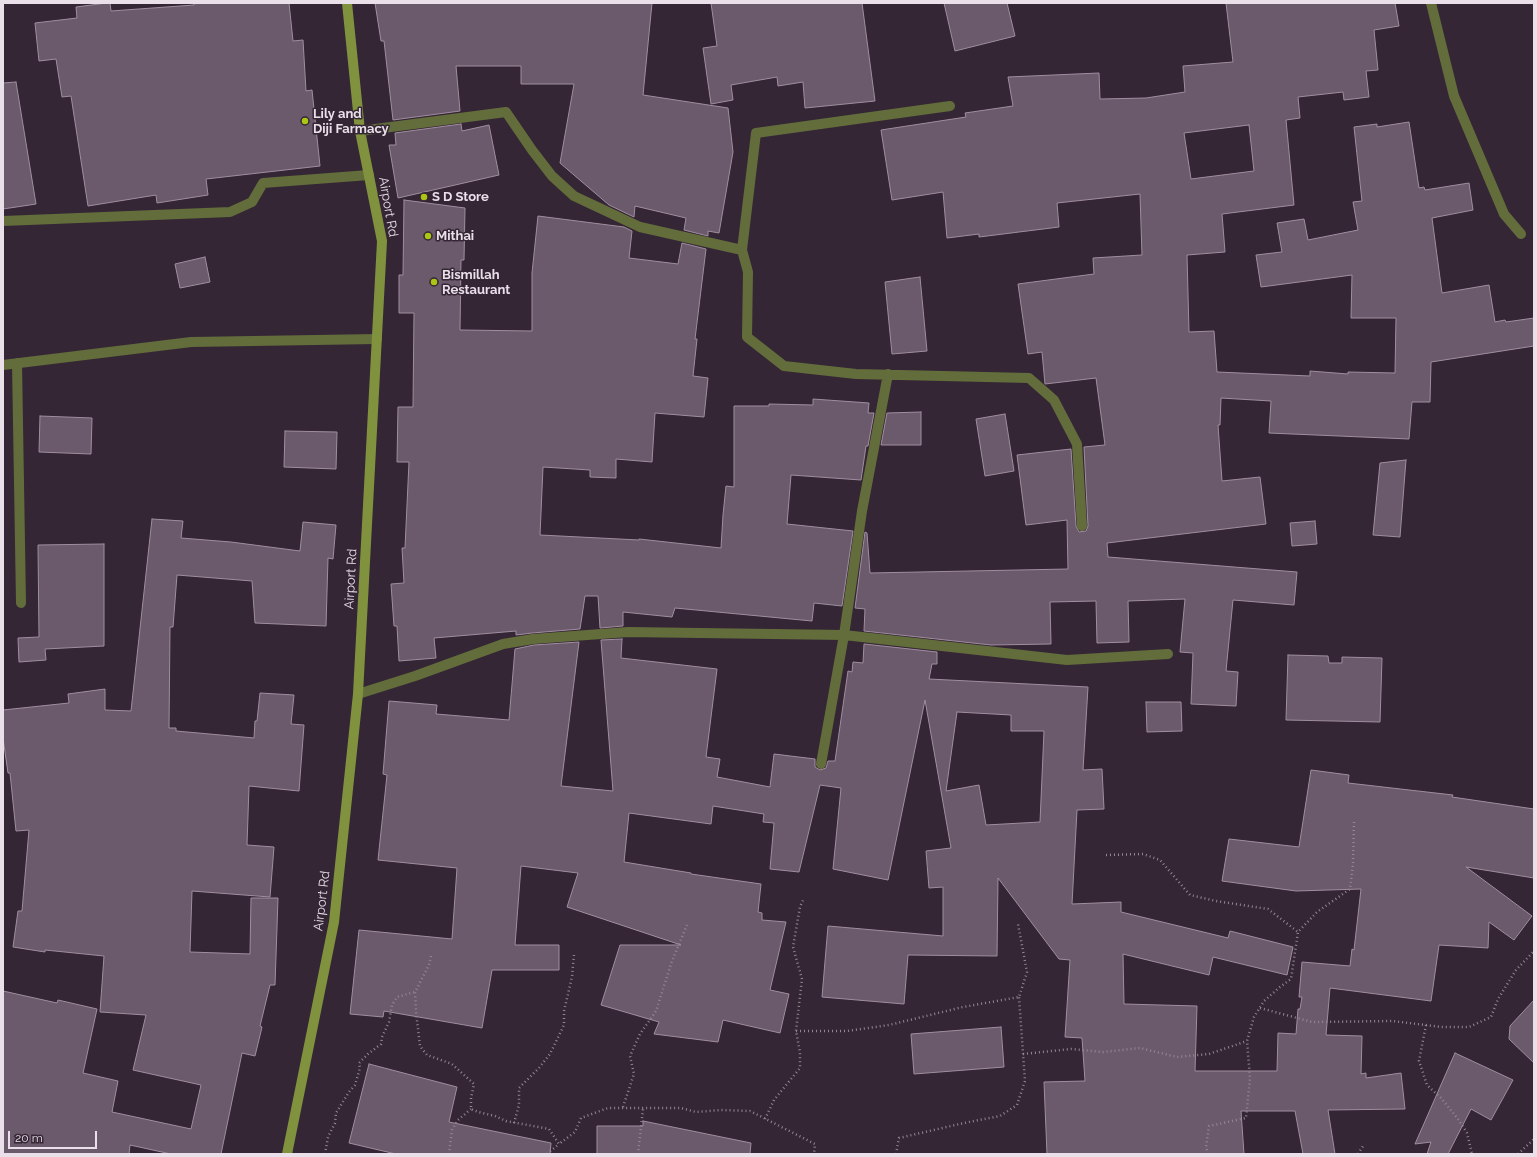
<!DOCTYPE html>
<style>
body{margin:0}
#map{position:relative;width:1537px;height:1157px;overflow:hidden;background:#352635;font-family:Raleway,sans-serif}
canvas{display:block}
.frame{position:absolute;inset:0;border:4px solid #eae0ea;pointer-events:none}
.scale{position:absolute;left:8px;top:1131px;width:89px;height:18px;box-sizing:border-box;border:2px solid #eae0ea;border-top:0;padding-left:5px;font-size:12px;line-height:14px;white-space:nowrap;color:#eae0ea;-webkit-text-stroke:3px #352635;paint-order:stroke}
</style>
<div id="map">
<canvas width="1537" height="1157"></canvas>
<div class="frame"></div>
<div class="scale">20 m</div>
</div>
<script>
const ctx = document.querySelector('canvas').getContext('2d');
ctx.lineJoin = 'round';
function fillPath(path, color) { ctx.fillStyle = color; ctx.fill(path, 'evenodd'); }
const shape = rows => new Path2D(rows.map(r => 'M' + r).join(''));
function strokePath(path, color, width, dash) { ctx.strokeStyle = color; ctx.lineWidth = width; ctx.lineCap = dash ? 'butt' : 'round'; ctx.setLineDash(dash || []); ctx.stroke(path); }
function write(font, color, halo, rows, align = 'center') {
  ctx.font = font + ' Raleway,sans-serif'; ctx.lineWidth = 3; ctx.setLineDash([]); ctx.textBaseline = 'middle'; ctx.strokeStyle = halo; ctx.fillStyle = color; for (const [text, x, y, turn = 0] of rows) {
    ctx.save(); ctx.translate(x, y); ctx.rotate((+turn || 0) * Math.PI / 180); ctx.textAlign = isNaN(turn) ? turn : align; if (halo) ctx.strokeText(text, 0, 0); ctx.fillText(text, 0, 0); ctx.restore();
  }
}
const building = shape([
 [107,3,110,3,111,11,194,5,194,3,289,3,293,41,303,40,306,91,312,90,320,166,206,179,208,195,157,203,156,195,88,206,71,96,62,97,56,59,39,61,35,23,77,18,76,7,107,3],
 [375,3,652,3,643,95,728,108,733,152,719,233,708,231,708,236,684,230,686,218,635,206,634,217,609,205,560,163,574,84,521,84,521,66,456,66,460,111,393,120,384,41,381,41,375,3],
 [711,3,862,3,875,101,805,108,803,82,778,86,777,77,731,85,733,100,711,104,703,48,717,46,711,3],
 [944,3,1007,3,1015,36,955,51,944,3],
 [1226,3,1395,3,1399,26,1374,30,1378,70,1366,71,1369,97,1344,100,1343,92,1298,97,1300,118,1286,120,1294,205,1222,214,1225,252,1187,255,1189,332,1214,331,1217,372,1310,376,1310,371,1348,374,1348,372,1395,373,1396,318,1351,318,1352,275,1261,287,1256,255,1282,252,1277,223,1304,219,1308,240,1358,230,1353,202,1362,201,1354,127,1377,124,1377,127,1409,122,1419,188,1424,187,1425,190,1469,183,1473,210,1432,218,1442,293,1489,285,1495,322,1505,320,1506,322,1534,318,1534,346,1431,362,1430,402,1412,402,1409,439,1269,433,1271,401,1221,398,1220,425,1218,425,1222,481,1260,477,1266,524,1107,543,1108,557,1297,572,1294,605,1233,600,1226,671,1238,672,1236,706,1191,704,1193,653,1180,652,1185,599,1128,601,1129,642,1097,643,1096,601,1050,602,1051,644,991,645,864,631,865,609,855,608,865,532,867,533,870,573,1068,569,1067,520,1026,525,1017,455,1071,449,1076,526,1079,532,1086,531,1088,526,1084,447,1105,445,1096,378,1045,384,1042,352,1028,354,1018,284,1094,274,1093,258,1142,255,1140,194,1057,203,1059,227,979,237,979,234,947,238,943,192,892,200,881,130,966,117,965,113,1013,106,1008,77,1099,73,1100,99,1146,98,1185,92,1183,66,1233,62,1226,3],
 [1249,125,1254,171,1191,179,1184,133,1249,125],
 [16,82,36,204,3,209,3,83,16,82],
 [461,124,462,131,489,125,499,175,398,198,389,145,396,145,395,133,461,124],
 [404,200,465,208,464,260,461,260,460,330,532,331,532,273,538,216,624,227,632,231,629,258,678,264,682,243,706,249,695,339,697,339,693,376,708,378,704,417,655,413,652,462,616,459,616,478,590,477,590,470,543,467,540,535,639,540,639,539,721,548,723,515,726,486,734,487,734,406,769,406,769,404,813,405,813,399,869,403,868,413,874,413,868,446,866,446,861,480,791,475,787,524,853,531,842,606,814,603,812,621,675,608,672,617,623,612,623,626,600,628,598,596,585,596,580,629,532,633,516,635,516,631,434,638,436,658,399,661,397,626,394,626,391,584,404,583,402,548,405,548,409,462,397,462,398,407,413,407,414,313,399,313,399,275,403,275,404,200],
 [205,257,210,282,180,288,175,264,205,257],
 [920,277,927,351,892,354,885,282,920,277],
 [921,412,921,445,881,445,887,413,921,412],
 [1005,414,1014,471,985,476,976,419,1005,414],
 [40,416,92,418,91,454,39,452,40,416],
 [285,431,337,432,336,469,284,467,285,431],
 [1406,460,1400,537,1373,535,1380,463,1406,460],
 [152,519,183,521,181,538,231,542,300,551,303,522,336,525,333,559,328,558,326,626,255,623,252,581,177,575,173,627,170,627,169,728,176,728,176,731,254,738,255,721,257,721,260,693,294,695,291,724,304,725,299,791,249,786,247,845,274,847,270,897,192,891,190,952,250,954,251,898,278,898,275,985,270,985,260,1026,262,1027,255,1056,242,1053,221,1154,171,1154,130,1145,129,1154,3,1154,3,991,57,1003,58,1000,97,1009,83,1073,118,1081,112,1112,191,1129,201,1085,133,1070,146,1015,100,1012,104,956,45,950,45,952,13,947,18,911,22,911,29,830,16,831,10,773,8,773,3,738,3,710,69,703,68,694,105,689,105,710,131,711,152,519],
 [1315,521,1317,544,1292,546,1290,523,1315,521],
 [104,544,104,646,45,649,46,660,19,662,18,638,39,637,38,545,104,544],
 [622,639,621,658,717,669,706,757,720,759,717,777,770,787,774,754,815,759,815,767,820,770,826,768,828,761,835,761,848,671,852,672,853,662,863,663,864,644,937,652,937,664,932,664,929,679,1088,687,1083,770,1102,769,1104,809,1077,810,1072,904,1121,902,1121,912,1228,938,1230,931,1293,947,1287,975,1213,957,1209,975,1123,954,1124,1004,1197,1006,1195,1071,1277,1071,1278,1033,1296,1034,1298,1009,1300,1009,1302,997,1299,997,1302,962,1350,966,1352,949,1354,950,1361,889,1296,891,1222,881,1229,839,1299,847,1311,770,1349,775,1348,783,1453,795,1452,797,1534,809,1534,878,1466,867,1532,916,1514,940,1489,922,1488,948,1439,945,1431,1001,1330,988,1326,1035,1362,1036,1361,1074,1366,1073,1366,1078,1401,1073,1405,1109,1328,1110,1335,1154,1303,1154,1295,1111,1241,1111,1244,1154,1047,1154,1044,1082,1085,1081,1082,1038,1065,1037,1070,960,1059,959,998,878,997,956,908,955,904,1004,822,997,828,926,943,936,943,887,929,888,926,851,951,848,925,700,888,880,833,869,841,788,820,785,799,872,770,869,774,823,763,822,764,814,713,806,711,824,629,813,624,862,691,873,691,874,761,884,758,912,762,913,762,920,786,922,770,990,789,994,780,1033,723,1020,718,1042,654,1034,659,1022,601,1005,620,945,681,945,567,907,578,873,521,866,515,945,559,945,559,970,492,970,482,1028,384,1011,383,1017,350,1014,359,930,452,939,457,868,378,860,387,775,383,774,389,701,437,705,436,714,509,720,515,649,534,645,579,642,561,786,613,791,601,640,622,639],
 [957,712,1011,715,1011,731,1044,731,1040,822,986,825,979,785,946,791,957,712],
 [1288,655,1328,656,1329,663,1342,663,1342,657,1382,658,1380,722,1286,720,1288,655],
 [1146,702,1181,702,1182,731,1147,732,1146,702],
 [1534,1000,1534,1063,1509,1039,1510,1026,1534,1000],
 [1001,1027,1004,1067,914,1074,911,1034,1001,1027],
 [1455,1053,1513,1080,1491,1120,1471,1109,1448,1154,1427,1154,1431,1142,1415,1144,1455,1053],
 [369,1064,457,1087,449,1122,551,1143,550,1154,396,1154,349,1143,369,1064],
 [643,1121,751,1143,750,1154,597,1154,597,1126,643,1126,643,1121]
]);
fillPath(building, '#6b5a6b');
strokePath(building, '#a08ea0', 1);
strokePath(shape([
 [1106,855,1143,854,1160,860,1190,895,1216,901,1268,909,1298,932],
 [431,956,429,965,415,992,416,1012,420,1046,427,1055,452,1064,474,1084,471,1098,471,1109,478,1112,495,1116,506,1121,549,1129,559,1144,575,1132,581,1118,608,1108,681,1108,696,1112,721,1110,750,1111,815,1144,814,1154],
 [1260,1008,1312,1022,1393,1021,1441,1027,1469,1027,1491,1017,1498,999,1516,970,1534,951],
 [1426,1025,1419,1061,1427,1085,1441,1098,1458,1119,1467,1133,1472,1154],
 [796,1031,847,1031,889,1025,963,1007,1019,997,1027,972,1018,924],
 [1023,1054,1071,1049,1103,1052,1140,1048,1177,1057,1209,1054,1247,1041],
 [623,1107,634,1074,630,1056,640,1034,656,1011,672,961,687,925],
 [765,1119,774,1100,800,1068,800,1052,796,1031,802,979,793,947,800,907,804,898],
 [514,1123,519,1105,519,1088,539,1068,550,1054,564,1025,564,1011,572,977,574,954],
 [325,1154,328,1137,335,1123,336,1113,349,1092,355,1085,360,1068,359,1063,368,1054,381,1044,382,1037,389,1022,392,1005,397,997,415,992],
 [449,1154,452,1130,458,1120,471,1109],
 [547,1154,559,1144],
 [638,1154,643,1109],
 [896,1154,899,1138,964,1123,1000,1116,1017,1105,1025,1081,1019,997],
 [1208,1154,1206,1147,1209,1126,1246,1118,1250,1078,1247,1041,1254,1017,1264,1001,1280,987,1291,979,1298,932,1317,912,1350,889,1353,864,1354,821],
 [1358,1154,1363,1146],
 [1518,1154,1534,1139]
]), '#938793', 2.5, [1, 3]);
strokePath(shape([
 [1431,3,1454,96,1504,214,1521,234],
 [360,131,506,112,532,150,552,176,574,196,640,227,742,250,748,272,747,337,784,366,856,374,1029,378,1054,400,1077,444,1082,526],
 [3,221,230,212,252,202,263,183,369,175],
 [742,250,756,133,950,106],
 [17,363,21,603],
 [3,365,191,342,377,339],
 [358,694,415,676,503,644,533,639,628,632,844,635,1067,660,1168,654],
 [821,764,844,635,862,511,888,374]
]), '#626d3b', 10);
strokePath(shape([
 [287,1154,334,922,358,694,382,241,360,131,347,3]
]), '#81923e', 10);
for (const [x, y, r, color] of [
 [305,121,4,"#abc615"],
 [424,197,4,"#abc615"],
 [428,236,4,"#abc615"],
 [434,282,4,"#abc615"]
]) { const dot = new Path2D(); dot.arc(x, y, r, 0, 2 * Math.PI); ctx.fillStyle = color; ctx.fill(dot); strokePath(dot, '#352635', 1.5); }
write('bold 13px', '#eae0ea', '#352635', [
 ["Lily and",313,114],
 ["Diji Farmacy",313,129],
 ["S D Store",432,197],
 ["Mithai",436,236],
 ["Bismillah",442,275],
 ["Restaurant",442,290]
], 'left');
write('13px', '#eae0ea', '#352635', [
 ["Airport Rd",388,207,80],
 ["Airport Rd",351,579,-87],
 ["Airport Rd",322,901,-83]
]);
</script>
